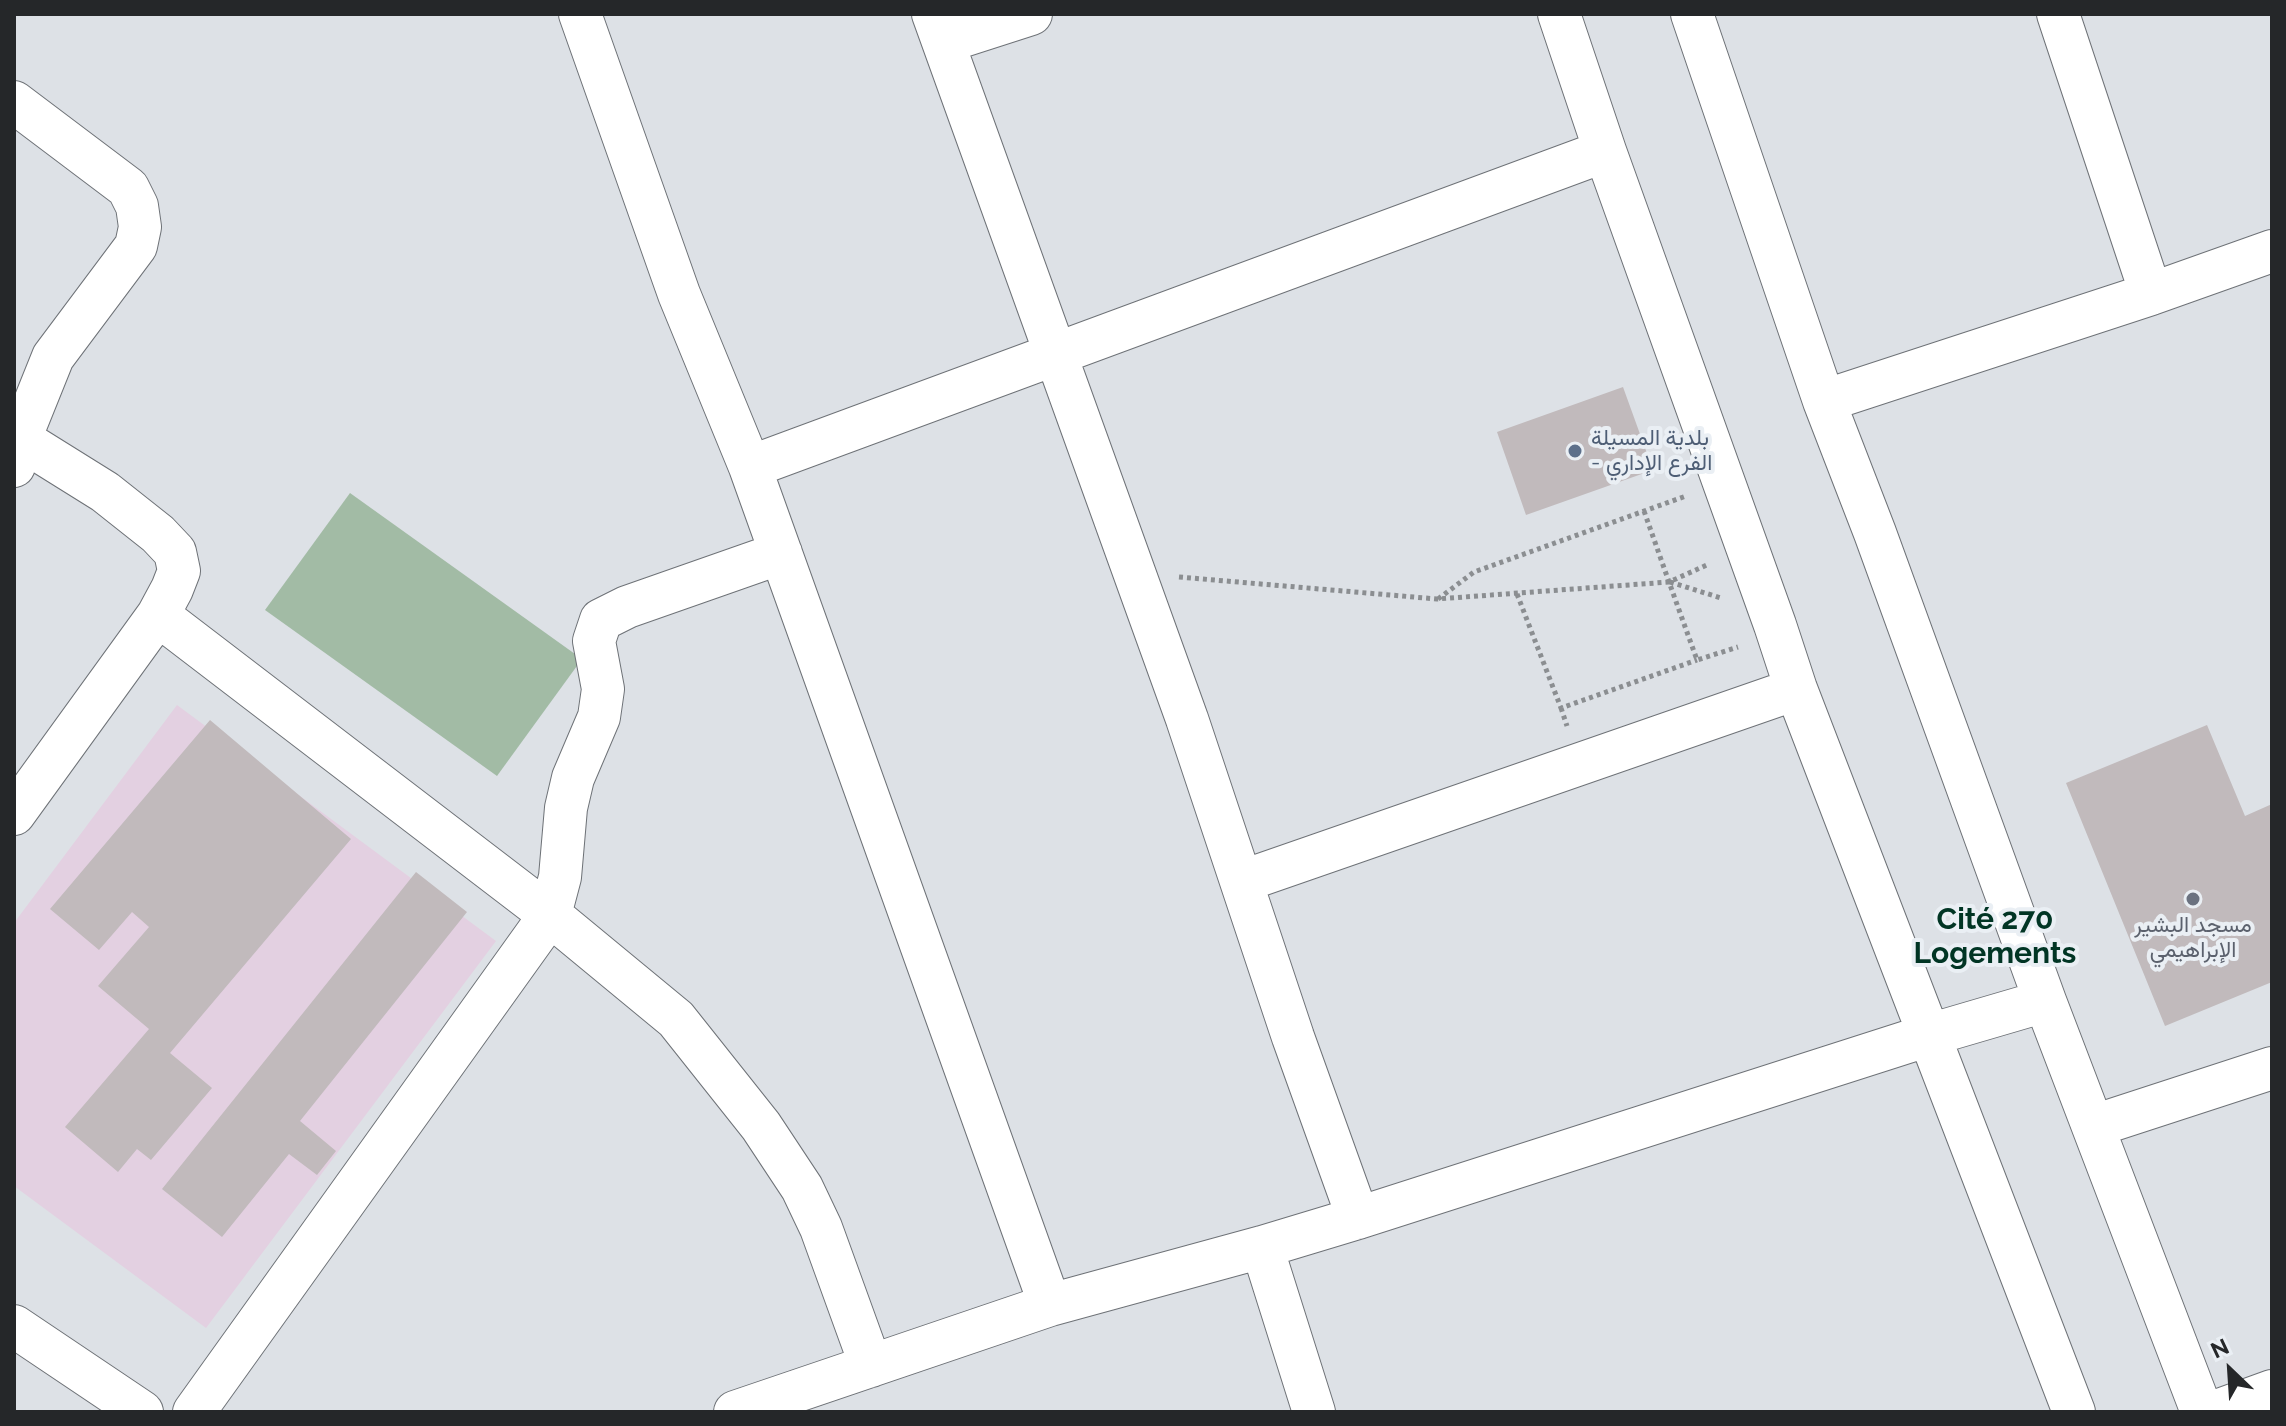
<!DOCTYPE html>
<meta charset="utf-8">
<style>
body{margin:0}
#map{position:relative;width:2286px;height:1426px;overflow:hidden;background:#dde1e6;font-family:Raleway,sans-serif}
canvas{display:block}
.frame{position:absolute;inset:0;border:16px solid #252729;pointer-events:none}
.north{position:absolute;left:2190px;top:1330px;width:80px;height:80px;-webkit-text-stroke:6px #eaeff4;paint-order:stroke;rotate:335deg;font-size:22px;font-weight:700;line-height:32px;text-align:center;color:#252729}
.north::after{content:'';display:block;margin:auto;width:28px;height:36px;background:#252729;clip-path:polygon(50% 0,100% 100%,50% 72%,0 100%)}
</style>
<div id="map">
<canvas width="2286" height="1426"></canvas>
<div class="frame"></div>
<div class="north">N</div>
</div>
<script>
const ctx = document.querySelector('canvas').getContext('2d');
ctx.lineJoin = 'round';
function fillPath(path, color) { ctx.fillStyle = color; ctx.fill(path, 'evenodd'); }
const shape = rows => new Path2D(rows.map(r => 'M' + r).join(''));
function strokePath(path, color, width, dash) { ctx.strokeStyle = color; ctx.lineWidth = width; ctx.lineCap = dash ? 'butt' : 'round'; ctx.setLineDash(dash || []); ctx.stroke(path); }
function write(font, color, halo, rows, align = 'center') {
  ctx.font = font + ' Raleway,Vazirmatn,sans-serif'; ctx.lineWidth = 8; ctx.setLineDash([]); ctx.textBaseline = 'middle'; ctx.strokeStyle = halo; ctx.fillStyle = color; for (const [text, x, y, turn = 0] of rows) {
    ctx.save(); ctx.translate(x, y); ctx.rotate((+turn || 0) * Math.PI / 180); ctx.textAlign = isNaN(turn) ? turn : align; if (halo) ctx.strokeText(text, 0, 0); ctx.fillText(text, 0, 0); ctx.restore();
  }
}
fillPath(shape([
 [177,705,496,941,206,1328,14,1186,14,923]
]), '#e3d0e1');
fillPath(shape([
 [350,493,582,659,497,776,265,610]
]), '#a2bba5');
fillPath(shape([
 [1623,387,1653,470,1526,515,1497,432],
 [210,720,351,839,170,1053,212,1088,151,1160,137,1149,118,1172,65,1127,149,1029,98,986,149,927,132,912,99,950,50,909],
 [2207,725,2245,816,2272,804,2272,982,2165,1026,2066,783],
 [416,872,467,912,300,1121,336,1151,317,1175,289,1154,222,1237,162,1189]
]), '#c1babc');
const minor = shape([
 [580,14,679,294,750,467,1050,1305],
 [933,14,1187,719,1293,1037,1358,1218],
 [1559,14,1605,151,1775,625,1796,689,2074,1412],
 [1692,14,1824,401,1875,533,2045,1001,2202,1412],
 [2058,14,2151,294],
 [944,42,1031,14],
 [14,102,128,188,137,206,140,227,136,246,53,357,20,439,14,466],
 [1824,401,2151,294,2272,251],
 [750,467,1605,151],
 [158,615,550,915,676,1019,761,1126,802,1188,821,1228,871,1366],
 [14,814,158,615,172,589,179,571,175,552,158,534,105,492,20,439],
 [1243,881,1796,689],
 [2094,1126,2272,1068],
 [1262,1247,1314,1412],
 [14,1326,142,1412],
 [194,1412,550,915,560,877,566,808,573,778,599,717,603,689,594,641,601,620,627,607,781,553],
 [735,1412,1050,1305,1262,1247,1358,1218,1929,1035,2045,1001],
 [2214,1412,2272,1391]
]);
strokePath(minor, '#6e7277', 44);
strokePath(shape([
 [1644,511,1669,582,1709,564],
 [1179,577,1437,599,1669,582,1697,660,1738,647],
 [1670,582,1721,598],
 [1517,594,1561,708,1697,660],
 [1438,599,1474,572,1686,496],
 [1561,708,1567,726]
]), '#8b8e91', 5, [4, 4]);
strokePath(minor, '#fff', 42);
for (const [x, y, r, color] of [
 [1575,451,8,"#5c6f8a"],
 [2193,899,8,"#6b7280"]
]) { const dot = new Path2D(); dot.arc(x, y, r, 0, 2 * Math.PI); ctx.fillStyle = color; ctx.fill(dot); strokePath(dot, '#eaeff4', 3); }
write('22px', '#4e5e75', '#eaeff4', [
 ["بلدية المسيلة",1591,438],
 ["- الفرع الإداري",1591,463]
], 'left');
write('22px', '#5b616d', '#eaeff4', [
 ["مسجد البشير",2193,925],
 ["الإبراهيمي",2193,950]
]);
write('bold 30px', '#013524', '#eaeff4', [
 ["Cité 270",1995,920],
 ["Logements",1995,954]
]);
</script>
